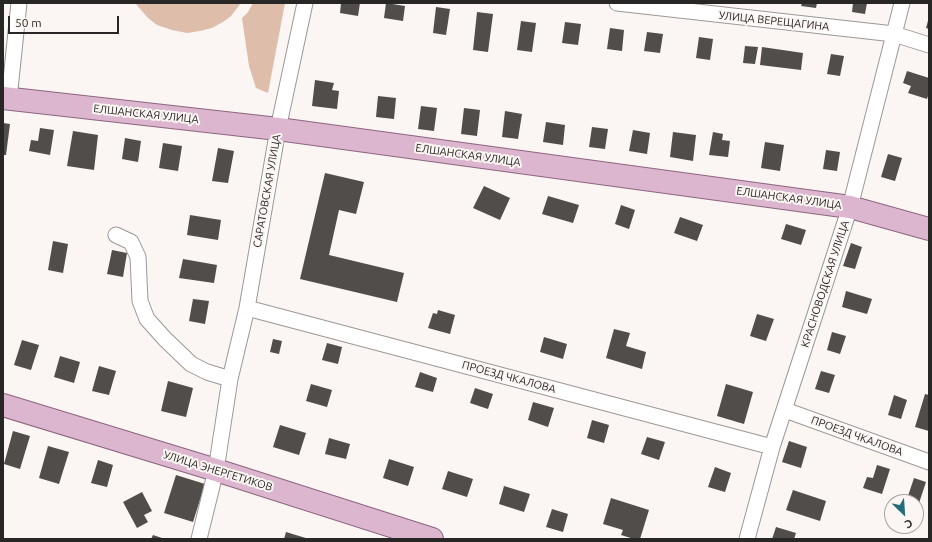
<!DOCTYPE html>
<meta charset="utf-8">
<style>
body{margin:0}
#map{position:relative;width:932px;height:542px;overflow:hidden;background:#fbf6f3;font-family:Ubuntu,sans-serif}
canvas{display:block}
.frame{position:absolute;inset:0;border:4px solid #292726;pointer-events:none}
.north{position:absolute;left:884px;top:494px;width:40px;height:40px;box-sizing:border-box;background:#fbf6f3;border:1px solid #a7a3a1;border-radius:50%;rotate:155deg;font-size:11px;font-weight:700;line-height:16px;text-align:center;color:#292726}
.north::after{content:'';display:block;margin:auto;width:14px;height:18px;background:#256e79;clip-path:polygon(50% 0,100% 100%,50% 72%,0 100%)}
.scale{position:absolute;left:8px;top:16px;width:111px;height:18px;box-sizing:border-box;border:2px solid #292726;border-top:0;padding-left:5px;font-size:12px;line-height:14px;white-space:nowrap;color:#292726;-webkit-text-stroke:3px #fbf6f3;paint-order:stroke}
</style>
<div id="map">
<canvas width="932" height="542"></canvas>
<div class="frame"></div>
<div class="north">С</div>
<div class="scale">50 m</div>
</div>
<script>
const ctx = document.querySelector('canvas').getContext('2d');
ctx.lineJoin = 'round';
function fillPath(path, color) { ctx.fillStyle = color; ctx.fill(path, 'evenodd'); }
const shape = rows => new Path2D(rows.map(r => 'M' + r).join(''));
function strokePath(path, color, width, dash) { ctx.strokeStyle = color; ctx.lineWidth = width; ctx.lineCap = dash ? 'butt' : 'round'; ctx.setLineDash(dash || []); ctx.stroke(path); }
function write(font, color, halo, rows, align = 'center') {
  ctx.font = font + ' Ubuntu,sans-serif'; ctx.lineWidth = 4; ctx.setLineDash([]); ctx.textBaseline = 'middle'; ctx.strokeStyle = halo; ctx.fillStyle = color; for (const [text, x, y, turn = 0] of rows) {
    ctx.save(); ctx.translate(x, y); ctx.rotate((+turn || 0) * Math.PI / 180); ctx.textAlign = isNaN(turn) ? turn : align; if (halo) ctx.strokeText(text, 0, 0); ctx.fillText(text, 0, 0); ctx.restore();
  }
}
fillPath(shape([
 [135,3,241,3,231,16,223,22,212,28,200,31,187,33,172,30,157,25,148,18],
 [253,3,285,3,268,93,256,88,249,66,242,18,248,12]
]), '#dfbdab');
fillPath(shape([
 [341,3,360,3,358,16,340,13],
 [386,3,405,6,403,21,384,18],
 [802,3,817,3,816,8,801,6],
 [853,3,867,3,865,14,852,12],
 [436,7,450,9,446,35,433,33],
 [477,12,493,14,488,52,473,50],
 [929,17,929,29,926,28],
 [521,21,536,23,532,52,517,50],
 [565,22,581,24,578,45,562,43],
 [610,28,624,30,622,51,607,49],
 [647,32,663,34,660,53,644,51],
 [699,37,713,39,710,60,696,58],
 [745,46,758,47,755,64,743,63],
 [762,47,803,53,801,70,760,65],
 [831,54,844,56,840,76,827,74],
 [907,71,929,78,929,93,927,99,908,93,911,86,903,83],
 [315,80,334,83,332,90,339,91,337,109,312,106],
 [378,96,396,98,394,119,376,117],
 [421,106,437,108,434,131,418,129],
 [464,108,480,110,477,136,461,134],
 [505,111,522,114,518,139,502,137],
 [546,122,565,125,563,145,543,142],
 [3,123,10,124,6,155,3,155],
 [592,127,608,129,605,149,589,147],
 [40,128,54,130,50,155,29,151,31,140,38,141],
 [633,130,650,133,647,154,629,151],
 [73,131,98,135,94,170,67,166],
 [673,132,696,135,693,161,670,157],
 [713,132,723,134,722,140,730,141,728,157,709,155],
 [125,138,141,141,138,162,122,159],
 [765,142,784,145,780,171,761,168],
 [163,143,182,146,178,171,159,168],
 [218,148,234,151,228,183,212,181],
 [826,150,840,152,837,171,823,169],
 [888,154,902,158,895,181,881,177],
 [325,173,364,182,356,214,339,210,329,255,404,273,397,302,300,279],
 [484,186,510,198,500,220,473,208],
 [548,196,579,205,573,223,542,214],
 [621,205,635,210,629,229,615,224],
 [190,215,221,220,218,240,187,235],
 [680,217,703,225,697,241,674,233],
 [786,224,806,230,801,245,781,239],
 [53,241,68,244,63,273,48,270],
 [851,243,862,247,855,269,843,266],
 [112,250,127,253,123,277,107,274],
 [183,259,217,265,214,283,179,278],
 [846,291,872,299,867,314,842,307],
 [193,299,209,301,205,324,189,321],
 [438,310,455,315,450,334,428,328,433,313,437,314],
 [757,314,774,319,766,341,750,336],
 [614,329,630,333,626,346,646,352,642,369,606,358],
 [832,332,846,336,840,354,827,350],
 [544,337,567,344,563,359,540,352],
 [273,339,282,341,279,354,270,352],
 [22,340,39,345,31,370,14,365],
 [327,343,342,347,338,364,322,360],
 [60,356,80,362,74,383,54,377],
 [99,366,116,371,109,395,92,391],
 [821,371,835,375,829,393,815,389],
 [420,372,437,378,433,392,415,387],
 [168,381,193,388,186,417,161,411],
 [311,384,332,390,327,407,306,401],
 [726,384,753,392,744,424,717,416],
 [475,388,493,394,488,409,470,403],
 [925,394,929,395,929,431,915,427],
 [894,395,907,400,901,419,888,415],
 [533,402,554,408,548,427,528,420],
 [592,420,609,425,604,443,587,438],
 [280,425,306,433,299,455,273,447],
 [13,431,30,436,20,469,4,464],
 [647,437,665,442,659,460,641,454],
 [329,438,350,444,346,459,325,454],
 [789,441,807,447,801,468,782,462],
 [48,446,69,452,59,484,39,478],
 [389,459,414,467,408,486,383,478],
 [98,460,113,465,107,487,91,483],
 [877,465,890,469,882,494,863,488,867,477,873,478],
 [715,467,731,473,725,492,708,487],
 [448,471,473,479,467,497,442,489],
 [176,475,205,484,193,522,164,513],
 [914,478,926,482,918,506,916,506,916,502,906,502],
 [504,486,530,494,524,512,499,504],
 [793,490,826,501,820,521,786,510],
 [142,492,152,511,144,515,148,522,137,528,123,502],
 [611,498,649,510,640,539,634,539,621,535,623,530,603,524],
 [552,509,568,514,563,532,546,527],
 [776,527,796,533,794,539,772,539],
 [286,532,309,539,284,539],
 [153,535,165,539,151,539]
]), '#514d4a');
const minor = shape([
 [617,3,894,34,929,45],
 [9,99,19,3],
 [116,235,131,242,138,257,140,301,147,319,165,339,191,364,207,372,230,379],
 [247,308,772,447],
 [785,410,929,462],
 [199,539,216,470,230,379,247,308,278,129,305,3],
 [747,539,772,447,850,207,902,3]
]);
const primary = shape([
 [3,98,278,129,850,207,929,229],
 [3,405,216,470,432,539]
]);
strokePath(minor, '#9c9895', 17);
strokePath(primary, '#8e647f', 24);
strokePath(minor, '#fff', 15);
strokePath(primary, '#dcb6cf', 22);
write('11px', '#292726', '#fbf6f3', [
 ["УЛИЦА ВЕРЕЩАГИНА",774,21,6],
 ["ЕЛШАНСКАЯ УЛИЦА",146,114,6],
 ["ЕЛШАНСКАЯ УЛИЦА",468,155,8],
 ["САРАТОВСКАЯ УЛИЦА",267,191,-80],
 ["ЕЛШАНСКАЯ УЛИЦА",789,198,8],
 ["КРАСНОВОДСКАЯ УЛИЦА",825,284,-72],
 ["ПРОЕЗД ЧКАЛОВА",509,377,15],
 ["ПРОЕЗД ЧКАЛОВА",857,436,20],
 ["УЛИЦА ЭНЕРГЕТИКОВ",218,471,17]
]);
</script>
